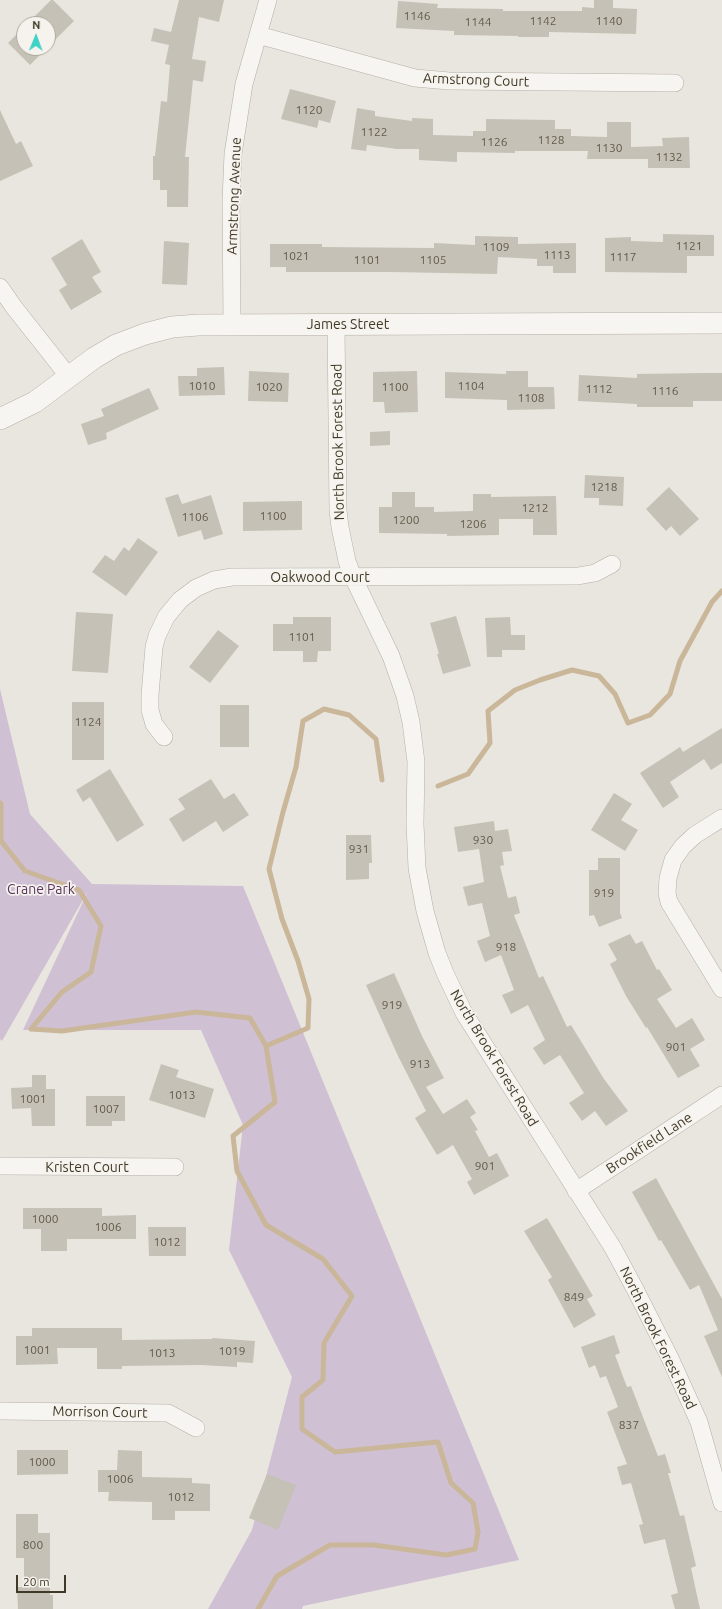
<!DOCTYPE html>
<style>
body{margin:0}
#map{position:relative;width:722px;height:1609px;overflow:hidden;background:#e9e6df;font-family:Ubuntu,sans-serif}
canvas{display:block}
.north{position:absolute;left:16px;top:16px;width:40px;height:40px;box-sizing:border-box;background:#f6f3ee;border:1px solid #ada99e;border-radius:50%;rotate:1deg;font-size:11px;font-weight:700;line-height:16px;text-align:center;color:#403927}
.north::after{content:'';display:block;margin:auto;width:14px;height:18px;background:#40d2c7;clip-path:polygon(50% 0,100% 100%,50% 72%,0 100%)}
.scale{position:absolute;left:16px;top:1575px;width:50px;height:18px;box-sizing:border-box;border:2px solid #403927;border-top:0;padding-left:5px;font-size:12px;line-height:14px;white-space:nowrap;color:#403927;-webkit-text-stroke:3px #f6f3ee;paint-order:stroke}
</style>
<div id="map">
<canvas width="722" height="1609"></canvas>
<div class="north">N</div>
<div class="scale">20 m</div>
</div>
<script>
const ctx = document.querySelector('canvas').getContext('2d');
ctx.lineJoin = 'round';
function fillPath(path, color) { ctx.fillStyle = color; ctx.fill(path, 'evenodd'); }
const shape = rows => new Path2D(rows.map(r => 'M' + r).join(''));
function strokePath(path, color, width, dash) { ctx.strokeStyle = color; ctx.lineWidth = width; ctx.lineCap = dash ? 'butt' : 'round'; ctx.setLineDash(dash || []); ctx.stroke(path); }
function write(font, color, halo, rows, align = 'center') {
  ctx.font = font + ' Ubuntu,sans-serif'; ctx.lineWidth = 3.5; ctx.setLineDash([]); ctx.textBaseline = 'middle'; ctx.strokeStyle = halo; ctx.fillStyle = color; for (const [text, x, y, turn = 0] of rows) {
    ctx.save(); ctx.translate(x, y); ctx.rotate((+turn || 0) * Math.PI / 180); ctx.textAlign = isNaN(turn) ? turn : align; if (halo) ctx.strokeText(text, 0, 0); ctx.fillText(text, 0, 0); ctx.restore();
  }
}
fillPath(shape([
 [0,689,30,814,92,884,243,886,519,1560,303,1606,302,1609,208,1609,252,1530,292,1377,229,1250,243,1125,201,1030,23,1030,88,891,2,1041,0,1039]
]), '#cfc0d3');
strokePath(shape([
 [438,786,468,774,490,743,488,711,515,690,540,680,572,670,599,676,615,694,628,723,650,715,670,694,680,661,712,602,722,591],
 [0,803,1,804,1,841,25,871,79,890,101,926,91,972,62,992,31,1029,62,1031,196,1012,250,1018,266,1046,275,1102,233,1136,237,1171,266,1225,323,1259,352,1296,324,1343,323,1380,302,1397,302,1429,335,1452,438,1442,451,1483,473,1503,478,1532,475,1549,446,1555,374,1545,330,1545,277,1576,258,1609],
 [266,1046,308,1028,309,999,298,961,282,919,269,869,283,812,296,767,303,721,324,709,349,715,376,739,382,780]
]), '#cab699', 5);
fillPath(shape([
 [51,0,53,0,74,21,48,47,48,24,27,24],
 [179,0,224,0,219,22,199,17,192,59,206,61,203,82,193,80,185,157,189,157,188,207,167,207,167,190,160,190,160,180,153,180,153,156,155,156,161,101,167,102,170,65,165,64,169,45,151,41,154,28,171,32],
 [594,0,613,0,613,8,637,9,636,34,549,32,549,37,518,37,518,36,454,35,454,31,396,28,398,1,438,4,437,8,503,9,503,11,582,11,582,7,594,8],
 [24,27,24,48,47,48,30,65,8,43],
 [290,89,336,101,330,123,319,120,317,128,281,119],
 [357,108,375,111,375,116,412,121,412,118,433,119,433,135,473,136,473,131,486,131,486,119,555,120,555,129,571,129,571,136,607,137,607,122,631,122,631,147,663,146,662,138,689,137,690,168,648,168,648,159,587,159,588,151,515,151,515,153,457,152,457,162,419,160,419,149,397,149,367,145,366,151,351,149],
 [0,110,16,144,21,141,33,166,0,181],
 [663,234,714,235,714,256,687,256,687,273,605,272,605,238,631,237,631,241,663,242],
 [475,236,518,237,518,244,576,243,576,273,553,273,553,266,537,266,537,259,498,257,497,274,391,272,286,272,286,267,270,267,270,244,322,244,322,247,434,248,434,243,475,245],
 [82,239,101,272,92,277,102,292,71,310,59,290,67,285,51,258],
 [164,241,189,243,187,285,162,284],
 [224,367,225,395,179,396,178,376,197,376,197,368],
 [249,371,289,373,288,402,248,401],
 [417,371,418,412,385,413,384,402,373,402,373,372],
 [506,371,528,371,528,387,554,387,555,409,507,410,507,400,445,398,445,372,506,374],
 [706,373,722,373,722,401,693,401,693,407,637,407,637,404,578,401,579,375,637,378,637,374],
 [149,388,159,409,106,433,107,439,88,445,81,424,104,416,101,409],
 [390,431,390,445,370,446,370,432],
 [585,475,624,477,623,506,599,505,599,498,584,498],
 [669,487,699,519,680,536,671,526,666,531,646,509],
 [392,492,415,492,415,507,434,507,434,512,473,511,473,494,491,494,491,497,556,496,557,535,533,535,533,519,499,519,499,535,447,536,447,534,379,533,379,507,392,507],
 [178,494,182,504,211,495,223,534,204,540,201,530,178,537,165,498],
 [302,501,302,530,243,531,243,502],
 [138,538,158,552,126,596,92,572,105,555,114,561,124,547,129,551],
 [76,612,113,614,108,673,72,671],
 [456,616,471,666,443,674,437,654,439,654,430,623],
 [293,617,331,617,331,651,318,651,317,662,303,662,303,651,273,651,273,624,293,624],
 [510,617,511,635,525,635,525,650,502,650,502,657,487,657,485,618],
 [218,630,239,646,210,683,189,667],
 [72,702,104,702,104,760,72,760],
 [220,705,249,705,249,747,220,747],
 [722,728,722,763,711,770,704,759,670,782,679,797,663,808,640,773,680,747,683,752],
 [110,769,144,825,117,842,90,797,83,802,76,790],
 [211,779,224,799,234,793,249,815,223,832,216,821,183,842,169,819,185,809,178,799],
 [614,793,632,804,621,820,638,830,625,851,591,830],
 [494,821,495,831,508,829,512,851,502,852,504,865,500,866,508,898,516,896,520,913,514,915,539,978,543,976,567,1027,571,1025,604,1079,628,1111,606,1126,595,1111,582,1121,569,1103,584,1093,560,1055,544,1065,533,1048,545,1040,528,1005,511,1014,502,995,514,990,501,955,485,962,477,941,490,936,482,903,468,906,463,887,484,882,479,849,458,852,454,827],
 [346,835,371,835,372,863,369,863,369,879,346,880],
 [598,858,620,858,620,913,622,918,599,927,594,915,589,916,589,870,598,870],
 [630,934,636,944,642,941,657,970,659,969,672,990,657,999,676,1028,692,1018,705,1040,690,1049,700,1066,678,1078,647,1027,646,1028,626,996,610,964,617,960,608,944],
 [394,973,422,1036,444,1078,426,1087,443,1114,467,1099,476,1113,470,1117,478,1130,475,1131,489,1157,497,1153,509,1176,474,1195,467,1182,472,1179,453,1145,437,1155,415,1118,426,1111,398,1056,366,985],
 [161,1064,179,1070,176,1077,214,1089,205,1118,149,1100],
 [32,1075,46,1075,46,1089,55,1089,55,1126,32,1126,31,1108,12,1109,11,1088,32,1087],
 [86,1096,125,1096,125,1121,112,1121,112,1126,86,1126],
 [656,1178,722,1299,722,1377,704,1336,718,1330,699,1285,690,1290,661,1240,659,1241,632,1192],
 [23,1208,102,1208,102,1216,136,1215,136,1239,67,1239,67,1251,41,1251,41,1229,23,1229],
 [547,1218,593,1296,587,1299,596,1315,574,1328,548,1280,552,1277,524,1231],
 [148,1227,186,1227,186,1256,149,1256],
 [32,1328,122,1328,122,1340,212,1339,212,1338,255,1341,253,1363,237,1362,237,1367,201,1365,122,1366,122,1369,97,1369,97,1348,57,1348,58,1364,16,1365,16,1336,32,1336],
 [614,1335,620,1353,615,1355,627,1387,631,1386,658,1456,665,1454,671,1473,668,1473,680,1516,684,1515,696,1566,691,1568,700,1609,675,1609,671,1595,678,1593,665,1539,644,1544,639,1525,643,1524,631,1483,622,1485,617,1467,627,1464,607,1412,618,1407,606,1376,600,1378,595,1365,589,1368,581,1347],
 [17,1450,68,1450,68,1474,17,1475],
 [118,1450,142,1451,142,1477,192,1478,192,1483,210,1484,210,1511,175,1511,175,1520,152,1520,152,1502,108,1501,109,1492,98,1492,98,1470,117,1470],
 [267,1474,296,1485,278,1530,249,1518],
 [16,1514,38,1514,38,1533,50,1533,50,1595,53,1595,53,1609,18,1609,17,1587,24,1587,24,1558,16,1558]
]), '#c6c1b6');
const minor = shape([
 [258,35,415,78,449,81,675,83],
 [0,287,13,306,69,377],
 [232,324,231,200,233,154,244,84,268,0],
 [336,324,338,510,340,527,347,561,353,577,391,656,405,696,411,722,416,762,415,824,417,868,425,911,437,953,445,973,464,1013,613,1248,635,1289,670,1358,699,1422,722,1503],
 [164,737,154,724,150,710,150,695,154,647,157,636,166,617,180,600,196,588,214,580,232,577,578,576,595,573,612,564],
 [722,818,695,835,683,846,673,860,668,878,667,893,669,902,722,989],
 [0,1166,175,1167],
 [576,1191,722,1095],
 [0,1411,168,1413,196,1428]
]);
const tertiary = shape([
 [0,419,35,402,94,358,116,345,145,334,172,327,198,325,722,323]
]);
strokePath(minor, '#b3afa4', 18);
strokePath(tertiary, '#b3afa4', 22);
strokePath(minor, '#f7f5f2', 17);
strokePath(tertiary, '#f7f5f2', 21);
write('12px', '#625b4b', null, [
 ["1146",417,16],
 ["1142",543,21],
 ["1140",609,21],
 ["1144",478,22],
 ["1120",309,110],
 ["1122",374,132],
 ["1128",551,140],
 ["1126",494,142],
 ["1130",609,148],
 ["1132",669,157],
 ["1121",689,246],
 ["1109",496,247],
 ["1113",557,255],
 ["1021",296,256],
 ["1117",623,257],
 ["1101",367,260],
 ["1105",433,260],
 ["1010",202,386],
 ["1104",471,386],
 ["1020",269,387],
 ["1100",395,387],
 ["1112",599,389],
 ["1116",665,391],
 ["1108",531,398],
 ["1218",604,487],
 ["1212",535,508],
 ["1100",273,516],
 ["1106",195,517],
 ["1200",406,520],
 ["1206",473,524],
 ["1101",302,637],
 ["1124",88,722],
 ["930",483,840],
 ["931",359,849],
 ["919",604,893],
 ["918",506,947],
 ["919",392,1005],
 ["901",676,1047],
 ["913",420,1064],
 ["1013",182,1095],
 ["1001",33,1099],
 ["1007",106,1109],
 ["901",485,1166],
 ["1000",45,1219],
 ["1006",108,1227],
 ["1012",167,1242],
 ["849",574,1297],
 ["1001",37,1350],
 ["1019",232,1351],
 ["1013",162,1353],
 ["837",629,1425],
 ["1000",42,1462],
 ["1006",120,1479],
 ["1012",181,1497],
 ["800",33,1545]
]);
write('14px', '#403927', '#f6f3ee', [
 ["Armstrong Court",476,80,2],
 ["Armstrong Avenue",234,196,-88],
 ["James Street",348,324],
 ["North Brook Forest Road",338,442,-91],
 ["Oakwood Court",320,577],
 ["North Brook Forest Road",494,1058,59],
 ["Brookfield Lane",649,1143,-33],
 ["Kristen Court",87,1167],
 ["North Brook Forest Road",658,1338,64],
 ["Morrison Court",100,1412,1]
]);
write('14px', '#58345c', '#f6f3ee', [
 ["Crane Park",41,889]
]);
</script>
